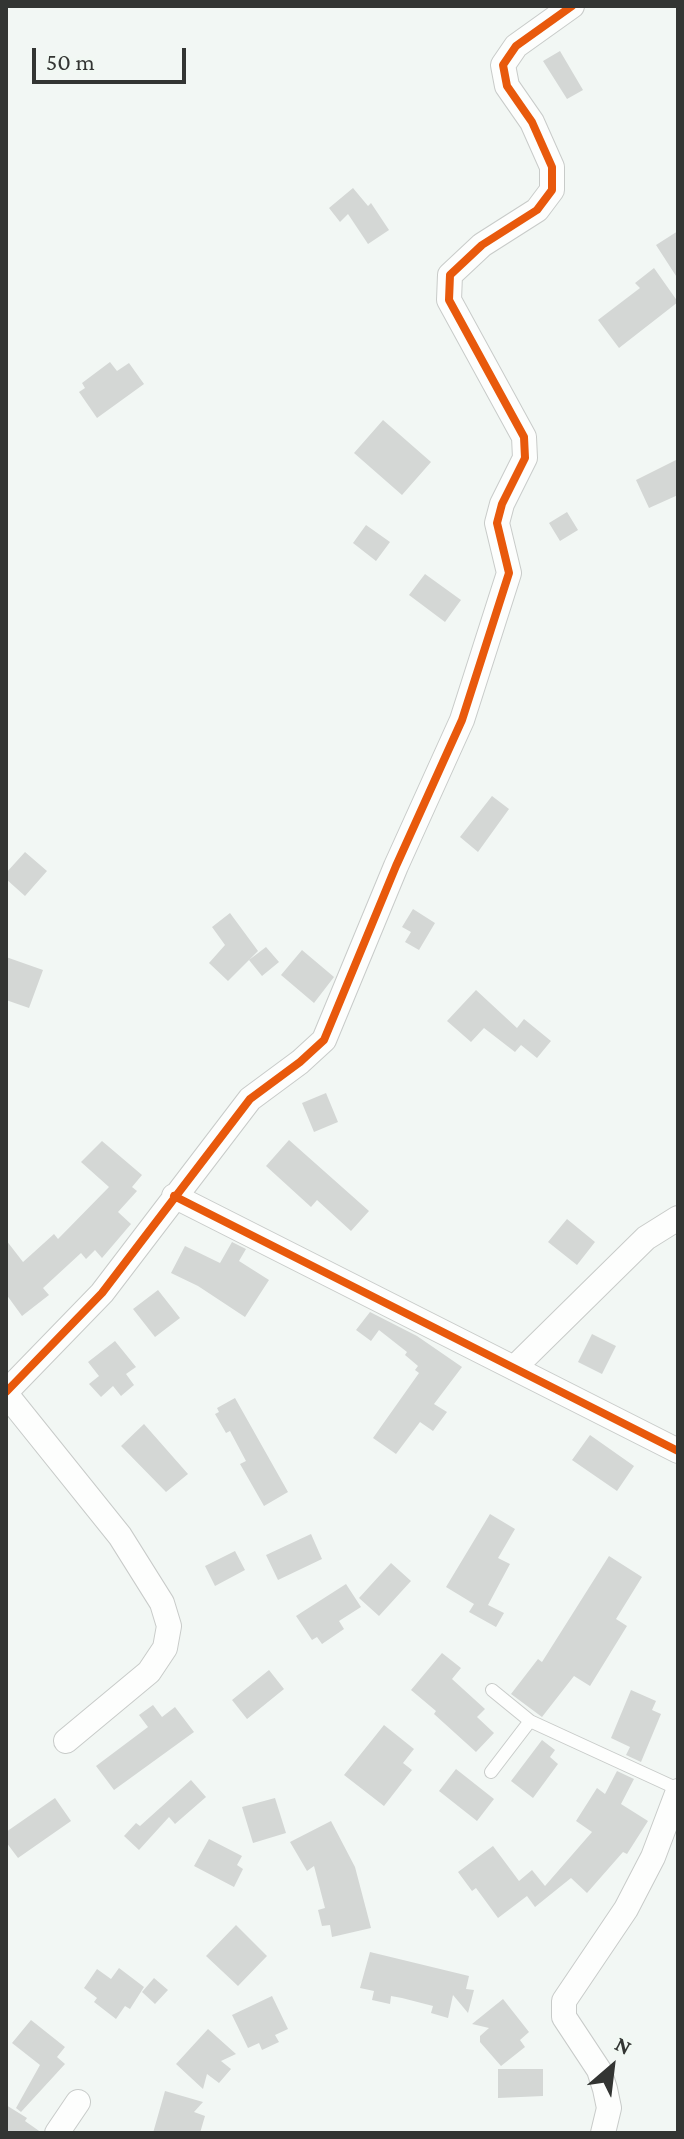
<!DOCTYPE html>
<style>
body{margin:0}
#map{position:relative;width:684px;height:2139px;overflow:hidden;background:#f2f7f4;font-family:"Crimson Pro",serif}
canvas{display:block}
.frame{position:absolute;inset:0;border:8px solid #333533;pointer-events:none}
.north{position:absolute;left:572px;top:2027px;width:80px;height:80px;-webkit-text-stroke:6px #f1f8f3;paint-order:stroke;rotate:28deg;font-size:22px;font-weight:700;line-height:32px;text-align:center;color:#333533}
.north::after{content:'';display:block;margin:auto;width:28px;height:36px;background:#333533;clip-path:polygon(50% 0,100% 100%,50% 72%,0 100%)}
.scale{position:absolute;left:32px;top:48px;width:154px;height:36px;box-sizing:border-box;border:4px solid #333533;border-top:0;padding-left:10px;font-size:24px;line-height:28px;white-space:nowrap;color:#333533;-webkit-text-stroke:6px #f1f8f3;paint-order:stroke}
</style>
<div id="map">
<canvas width="684" height="2139"></canvas>
<div class="frame"></div>
<div class="north">N</div>
<div class="scale">50 m</div>
</div>
<script>
const ctx = document.querySelector('canvas').getContext('2d');
ctx.lineJoin = 'round';
function fillPath(path, color) { ctx.fillStyle = color; ctx.fill(path, 'evenodd'); }
const shape = rows => new Path2D(rows.map(r => 'M' + r).join(''));
function strokePath(path, color, width, dash) { ctx.strokeStyle = color; ctx.lineWidth = width; ctx.lineCap = dash ? 'butt' : 'round'; ctx.setLineDash(dash || []); ctx.stroke(path); }
fillPath(shape([
 [560,51,583,90,567,99,543,61],
 [353,188,368,206,371,203,389,230,368,244,348,214,340,222,329,208],
 [678,231,678,279,656,245],
 [654,268,678,302,619,348,598,320,640,288,635,283],
 [110,362,117,371,129,363,144,384,97,418,79,392,85,388,82,383],
 [383,420,431,462,402,495,354,453],
 [678,459,678,495,649,508,636,480],
 [567,512,578,530,560,541,549,523],
 [366,525,390,542,376,561,353,543],
 [425,574,461,600,445,622,409,595],
 [492,796,509,809,478,852,460,837],
 [25,852,47,871,25,896,6,879,6,873],
 [413,909,435,923,419,950,405,942,411,932,402,927],
 [230,913,258,951,228,981,209,963,225,945,212,927],
 [266,947,279,962,262,976,249,960],
 [302,950,334,977,314,1003,281,975],
 [6,957,43,970,29,1008,6,1000],
 [476,990,517,1028,524,1019,551,1041,537,1058,521,1045,515,1052,484,1028,471,1042,447,1021],
 [326,1093,338,1122,314,1132,302,1103],
 [289,1140,369,1211,351,1231,317,1200,311,1207,266,1166],
 [102,1141,142,1175,132,1187,137,1191,118,1212,131,1224,102,1258,95,1250,86,1259,81,1253,43,1288,49,1295,22,1316,6,1294,6,1240,23,1262,54,1234,58,1239,109,1187,81,1162],
 [567,1219,595,1242,577,1265,548,1242],
 [232,1242,246,1249,239,1261,269,1280,245,1317,198,1286,171,1273,185,1246,220,1263],
 [158,1290,180,1318,155,1337,133,1309],
 [370,1312,417,1336,462,1367,434,1404,447,1412,433,1431,420,1422,396,1454,373,1438,419,1373,415,1370,418,1366,405,1355,407,1352,379,1330,371,1341,356,1330],
 [592,1334,616,1346,602,1374,578,1362],
 [115,1341,136,1367,126,1374,134,1385,121,1396,113,1386,101,1397,89,1384,99,1376,88,1362],
 [235,1398,288,1492,264,1506,240,1464,246,1461,230,1431,226,1433,215,1414,219,1412,217,1408],
 [144,1424,188,1474,166,1492,121,1446],
 [590,1435,634,1466,617,1491,572,1460],
 [490,1514,515,1529,498,1558,510,1564,488,1605,504,1613,496,1627,469,1612,474,1604,446,1587],
 [311,1534,322,1559,278,1580,266,1555],
 [235,1551,245,1570,215,1586,205,1566],
 [609,1556,642,1577,616,1619,627,1626,590,1686,574,1676,542,1717,511,1694,538,1659,542,1662],
 [391,1563,411,1581,379,1616,359,1598],
 [346,1584,361,1607,339,1621,344,1629,322,1644,317,1637,312,1640,296,1616],
 [442,1653,461,1668,452,1679,485,1709,477,1717,494,1733,476,1752,434,1714,436,1711,411,1690],
 [269,1670,284,1689,247,1719,232,1700],
 [631,1690,656,1701,652,1710,661,1714,641,1762,626,1755,630,1747,611,1738],
 [153,1705,162,1717,175,1707,194,1732,114,1790,96,1766,148,1727,139,1715],
 [384,1725,414,1749,403,1763,412,1770,384,1806,344,1775],
 [542,1740,555,1750,550,1757,558,1764,533,1798,511,1781],
 [456,1769,494,1799,477,1821,439,1791],
 [617,1771,634,1779,621,1804,648,1821,627,1854,623,1852,587,1893,571,1878,535,1907,527,1896,498,1918,476,1888,472,1891,458,1872,493,1846,519,1881,532,1870,545,1886,592,1832,576,1821,597,1788,605,1794],
 [191,1780,206,1797,175,1824,169,1817,139,1850,124,1836,136,1823,140,1826],
 [55,1798,71,1821,18,1858,6,1842,6,1832],
 [275,1798,286,1833,253,1843,242,1807],
 [331,1821,355,1867,371,1928,332,1937,330,1925,322,1926,318,1910,325,1908,314,1866,307,1871,290,1842],
 [209,1839,242,1856,237,1865,243,1869,234,1887,194,1866],
 [236,1925,267,1956,238,1986,206,1956],
 [370,1952,469,1976,466,1989,474,1990,468,2013,453,1995,448,2018,431,2013,433,2006,402,1998,391,1996,390,2004,372,2000,374,1991,360,1988],
 [119,1968,144,1987,130,2009,125,2006,116,2019,94,2002,97,1998,84,1988,97,1969,111,1979],
 [154,1978,168,1990,155,2004,142,1992],
 [272,1996,288,2029,275,2035,279,2042,262,2050,259,2043,248,2048,232,2015],
 [503,1999,529,2032,520,2040,525,2047,501,2066,480,2042,480,2036,489,2028,472,2024],
 [31,2020,65,2047,57,2057,65,2064,21,2112,16,2108,40,2065,12,2043],
 [208,2029,236,2054,221,2061,231,2069,219,2083,207,2074,203,2089,176,2064],
 [498,2069,543,2069,543,2096,498,2098],
 [165,2091,203,2102,194,2112,205,2116,200,2133,153,2133],
 [6,2105,27,2118,25,2121,42,2133,6,2133]
]), '#d4d7d5');
const service = shape([
 [492,1690,530,1721,678,1789],
 [491,1772,530,1721]
]);
const minor = shape([
 [174,1196,678,1451],
 [514,1368,646,1238,678,1218],
 [6,1392,102,1293,250,1099,300,1062,324,1040,396,866,462,720,509,573,497,523,502,504,525,458,524,437,449,300,450,275,482,245,537,210,552,190,552,167,532,122,507,86,503,65,516,46,572,6],
 [6,1394,120,1536,162,1603,169,1626,165,1648,149,1672,66,1741],
 [57,2133,78,2102],
 [603,2133,609,2108,605,2089,599,2070,564,2017,564,2001,626,1909,653,1857,678,1791]
]);
strokePath(service, '#c8cbc9', 14);
strokePath(minor, '#c8cbc9', 26);
strokePath(service, '#fdfefd', 12);
strokePath(minor, '#fdfefd', 24);
strokePath(shape([
 [174,1196,678,1451],
 [6,1392,102,1293,250,1099,300,1062,324,1040,396,866,462,720,509,573,497,523,502,504,525,458,524,437,449,300,450,275,482,245,537,210,552,190,552,167,532,122,507,86,503,65,516,46,572,6]
]), '#e8590c', 8);
</script>
